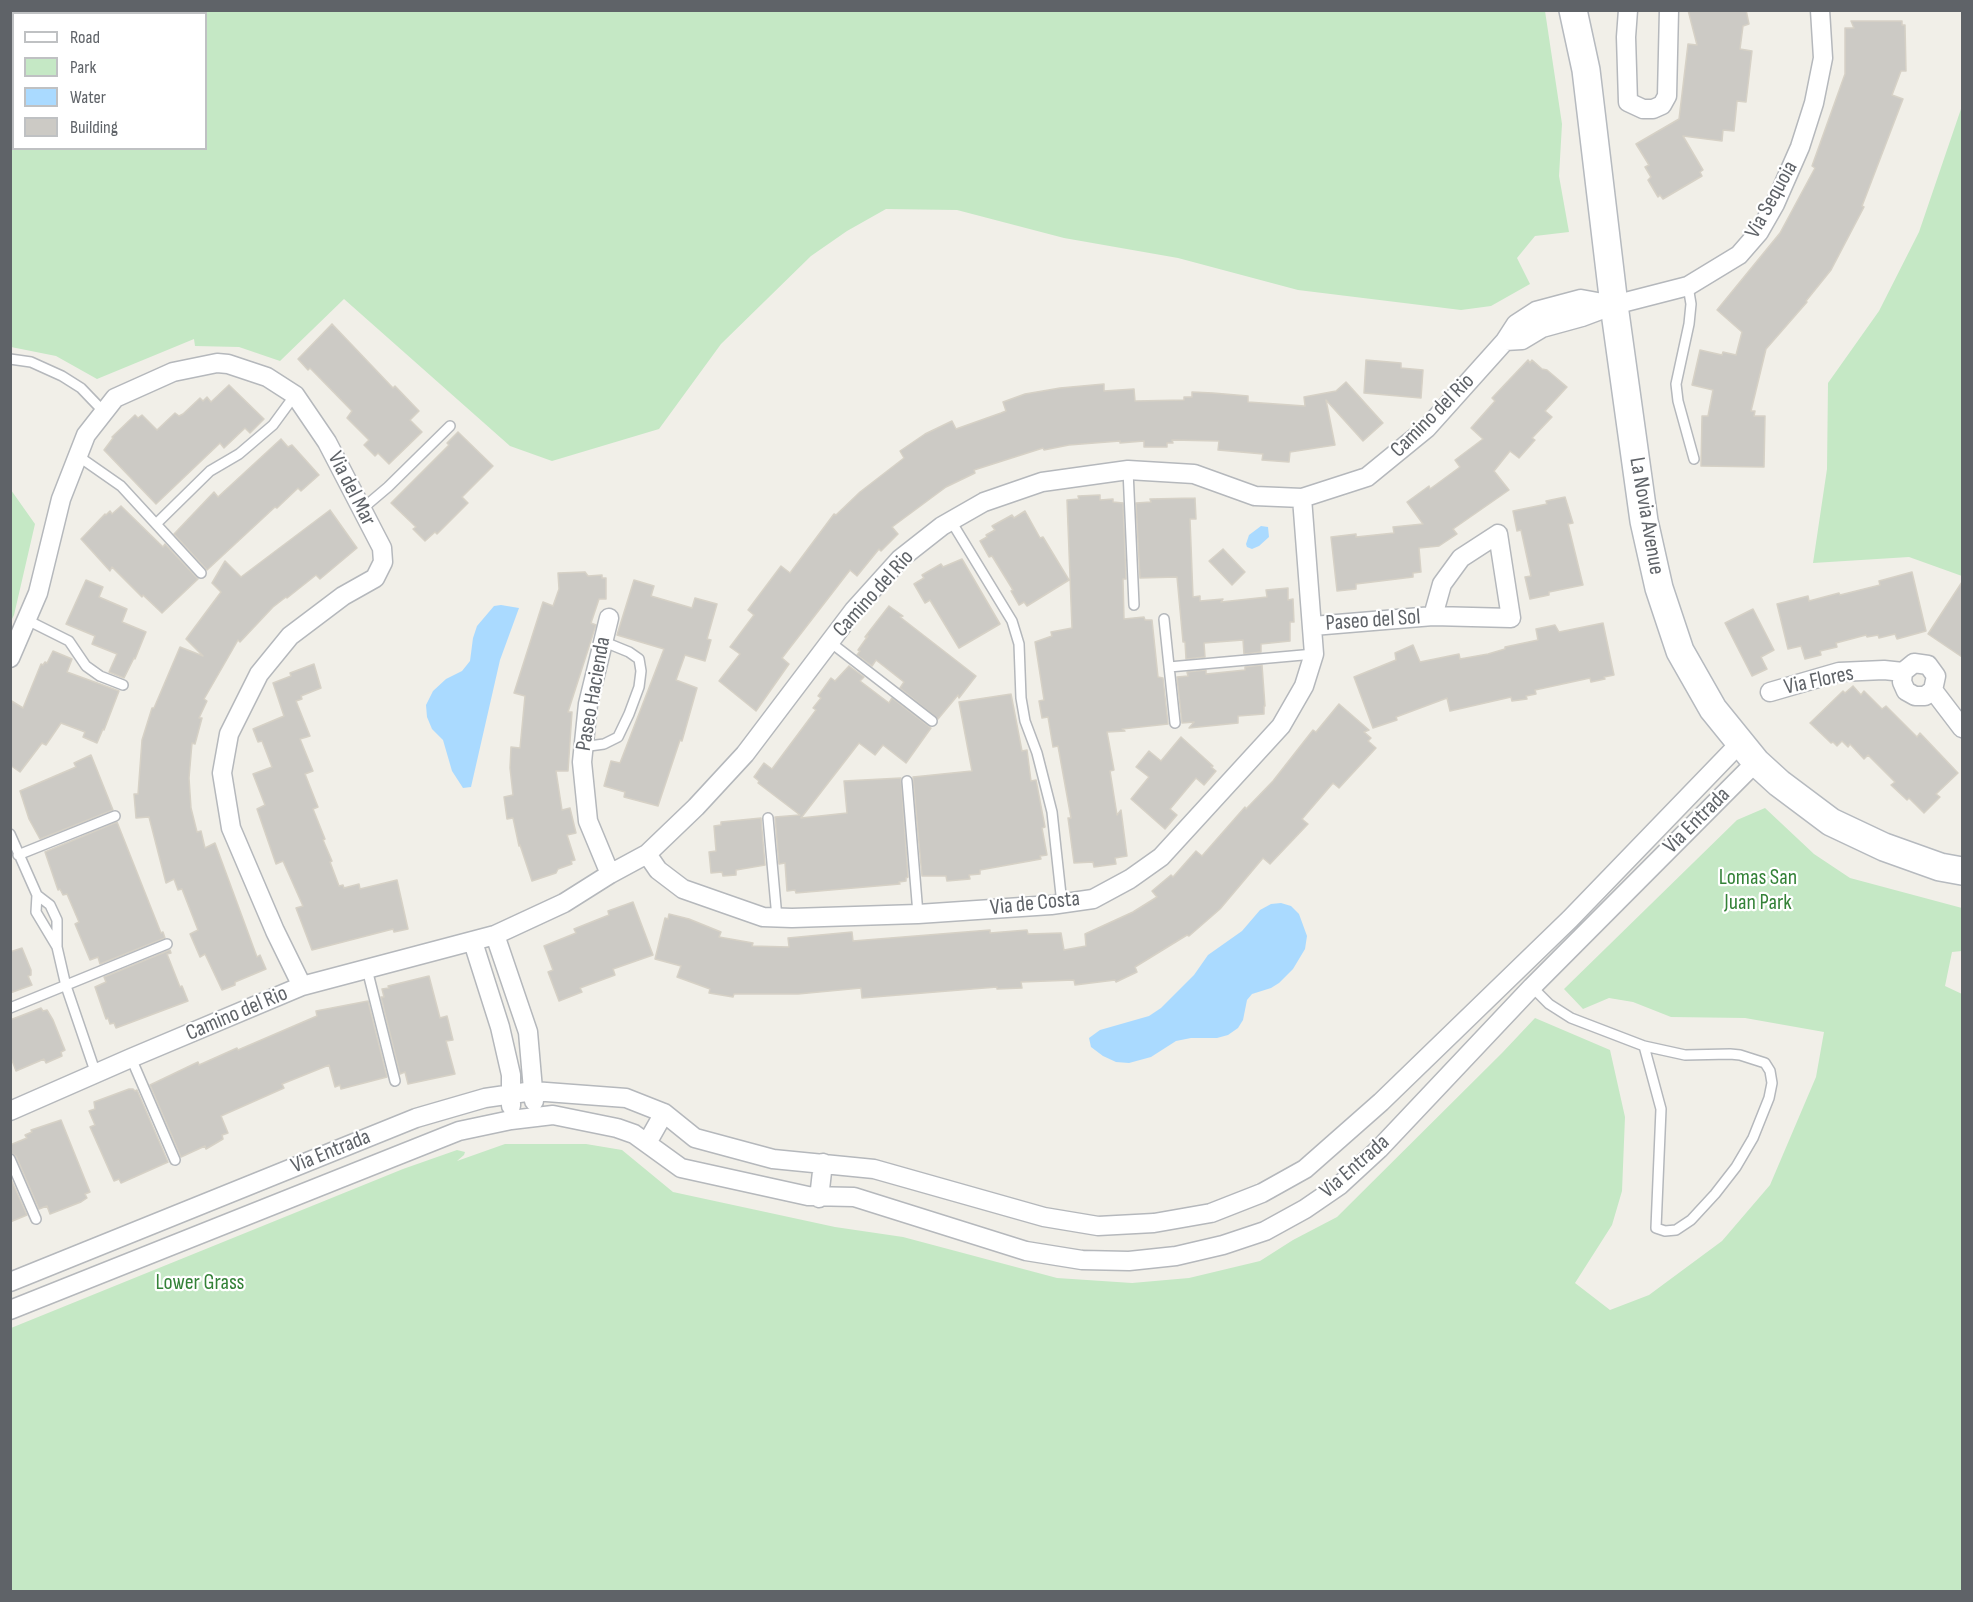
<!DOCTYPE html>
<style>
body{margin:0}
#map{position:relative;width:1973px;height:1602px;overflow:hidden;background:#f1efe8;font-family:"Sofia Sans Condensed",sans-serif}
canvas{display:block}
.frame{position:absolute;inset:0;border:12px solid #5f6368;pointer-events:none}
.legend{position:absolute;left:12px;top:12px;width:195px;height:138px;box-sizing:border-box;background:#fff;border:2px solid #bfc1c3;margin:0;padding:8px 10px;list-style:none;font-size:18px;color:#5f6368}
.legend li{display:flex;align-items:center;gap:12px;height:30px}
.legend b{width:30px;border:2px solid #bfc1c3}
</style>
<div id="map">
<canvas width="1973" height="1602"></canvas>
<div class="frame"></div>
<ul class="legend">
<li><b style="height:8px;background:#fff"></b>Road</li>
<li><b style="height:16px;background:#c5e8c5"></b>Park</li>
<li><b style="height:16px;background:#aadaff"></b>Water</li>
<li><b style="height:16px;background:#cccac5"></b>Building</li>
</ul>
</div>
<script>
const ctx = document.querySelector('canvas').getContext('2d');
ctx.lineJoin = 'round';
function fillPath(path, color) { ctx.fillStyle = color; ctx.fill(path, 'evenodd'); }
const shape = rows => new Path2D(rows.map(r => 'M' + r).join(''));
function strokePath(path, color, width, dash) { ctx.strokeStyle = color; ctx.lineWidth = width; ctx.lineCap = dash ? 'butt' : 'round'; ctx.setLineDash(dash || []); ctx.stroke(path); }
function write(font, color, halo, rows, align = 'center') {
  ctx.font = font + ' "Sofia Sans Condensed",sans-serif'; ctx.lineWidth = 4.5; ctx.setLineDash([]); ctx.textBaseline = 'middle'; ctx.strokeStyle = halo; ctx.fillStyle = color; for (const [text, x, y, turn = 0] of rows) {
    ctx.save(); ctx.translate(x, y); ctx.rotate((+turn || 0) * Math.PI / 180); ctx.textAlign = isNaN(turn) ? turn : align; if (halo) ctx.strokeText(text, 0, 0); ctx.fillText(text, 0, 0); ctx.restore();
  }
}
fillPath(shape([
 [10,11,1545,11,1562,124,1559,176,1569,232,1535,236,1517,258,1530,284,1491,306,1461,310,1298,290,1178,258,1064,238,957,210,886,209,847,231,811,256,721,344,659,429,552,461,510,446,344,299,280,361,239,347,195,346,194,339,97,379,56,356,11,347],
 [14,14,206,14,206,148,14,148],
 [1962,106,1962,576,1909,557,1813,563,1827,469,1828,383,1879,311,1919,232],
 [11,490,35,524,14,615,11,621],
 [1765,808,1814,854,1850,878,1962,908,1962,951,1952,952,1945,986,1962,994,1962,1591,11,1591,11,1328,403,1169,457,1150,465,1152,464,1155,457,1161,505,1144,586,1144,622,1150,673,1192,835,1227,903,1237,1057,1278,1132,1283,1189,1278,1260,1261,1293,1240,1337,1217,1502,1053,1535,1018,1610,1050,1625,1117,1622,1191,1612,1225,1575,1283,1610,1310,1649,1295,1722,1241,1770,1185,1816,1077,1824,1032,1745,1018,1671,1017,1633,1002,1609,998,1583,1009,1564,989,1737,820]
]), '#c5e8c5');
fillPath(shape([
 [1261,526,1268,527,1269,537,1259,546,1252,549,1247,547,1246,544,1249,535],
 [501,605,519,608,500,660,471,787,463,788,452,771,443,740,432,729,427,717,426,705,433,691,446,679,462,671,470,661,473,638,477,626,494,606],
 [1281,903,1291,906,1299,914,1307,936,1305,949,1293,969,1279,983,1271,988,1252,994,1247,1000,1243,1020,1238,1028,1228,1035,1217,1038,1191,1038,1176,1041,1151,1057,1129,1063,1116,1062,1103,1056,1091,1047,1089,1038,1100,1030,1149,1016,1161,1008,1194,975,1208,955,1242,931,1260,910,1271,904]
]), '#aadaff');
const building = shape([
 [1688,10,1746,10,1749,24,1743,26,1740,49,1752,51,1746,102,1737,101,1734,131,1723,130,1722,141,1683,136,1703,170,1700,172,1702,176,1663,199,1660,195,1658,197,1648,180,1651,177,1645,167,1649,165,1636,144,1679,119,1688,44,1697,45,1688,10],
 [1851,21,1902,21,1902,25,1905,25,1906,71,1901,71,1892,95,1903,99,1862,206,1864,207,1831,270,1806,301,1807,302,1766,349,1751,411,1755,411,1754,416,1765,416,1764,467,1701,466,1702,416,1708,416,1713,390,1692,385,1700,350,1722,355,1723,352,1736,355,1742,332,1717,310,1780,233,1815,168,1812,166,1845,74,1845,28,1854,28,1851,21],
 [332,324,393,388,395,386,419,411,410,420,422,432,389,464,378,453,375,456,364,445,369,440,347,418,352,411,310,368,308,370,298,359,332,324],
 [1366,360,1401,363,1401,368,1423,370,1421,398,1364,393,1366,360],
 [1528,360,1530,363,1532,360,1542,369,1547,370,1567,387,1545,411,1552,417,1532,438,1535,440,1519,458,1510,451,1494,471,1509,490,1453,529,1457,534,1439,546,1419,548,1421,572,1413,573,1413,577,1356,584,1356,589,1337,591,1331,537,1356,534,1356,537,1394,533,1393,527,1423,524,1407,502,1429,486,1430,489,1460,467,1455,460,1483,439,1471,428,1495,401,1492,398,1528,360],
 [1346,382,1383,423,1363,441,1326,400,1335,445,1290,452,1289,462,1262,460,1263,454,1218,450,1219,441,1172,440,1173,443,1167,443,1167,447,1144,447,1144,441,1120,443,1120,441,1069,445,1044,450,1043,448,974,470,975,473,946,487,892,527,898,534,881,551,879,549,857,576,850,570,782,658,789,664,756,711,719,681,740,654,730,647,754,615,748,610,781,566,790,573,834,514,836,515,860,492,904,458,900,451,925,434,952,421,956,429,1001,413,1006,411,1003,402,1025,394,1060,388,1104,384,1104,391,1134,389,1135,401,1184,400,1184,397,1192,397,1192,392,1213,393,1248,396,1248,402,1305,406,1304,397,1336,391,1346,382],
 [229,385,264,419,250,433,245,428,224,448,220,443,156,504,104,450,113,438,112,437,135,415,138,418,142,415,157,430,175,413,179,416,183,414,200,398,203,401,207,397,211,402,229,385],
 [458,432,493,466,462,497,468,503,437,534,435,532,425,541,413,529,416,527,391,503,449,445,447,443,458,432],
 [281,439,288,447,292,445,319,475,301,491,298,488,277,508,275,507,207,570,174,534,214,492,218,497,281,439],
 [1100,495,1100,500,1113,499,1113,502,1123,503,1126,579,1123,579,1124,619,1144,617,1145,620,1152,620,1158,677,1163,678,1168,724,1122,729,1125,731,1107,732,1114,770,1110,771,1117,815,1121,810,1127,856,1115,858,1116,864,1094,867,1093,862,1074,863,1068,818,1071,818,1058,746,1053,747,1048,717,1042,718,1039,701,1044,700,1035,642,1052,636,1051,632,1072,628,1067,500,1079,499,1078,496,1100,495],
 [1565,497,1573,523,1568,524,1583,585,1549,592,1549,595,1530,599,1525,577,1531,576,1521,530,1517,531,1513,511,1547,504,1546,501,1565,497],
 [1195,498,1196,519,1190,519,1193,597,1200,596,1200,601,1223,599,1221,602,1267,597,1266,590,1288,588,1288,600,1293,599,1294,622,1290,622,1290,641,1261,644,1261,652,1244,654,1243,640,1204,643,1205,657,1186,659,1185,642,1183,642,1177,577,1140,578,1136,503,1151,502,1150,499,1195,498],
 [121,506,163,547,165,544,198,579,162,613,143,595,142,597,112,567,110,571,81,539,105,514,106,515,110,511,112,514,121,506],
 [330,510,357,548,320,579,316,575,287,598,286,597,273,607,240,642,238,640,204,699,207,701,199,718,202,718,195,744,192,743,189,778,191,808,197,832,201,831,205,848,215,843,257,957,260,955,266,969,235,982,235,985,222,990,205,954,200,957,190,934,198,930,182,889,178,890,174,879,166,883,149,817,136,818,134,794,138,794,142,740,152,708,154,708,180,647,203,656,186,639,221,592,212,583,225,561,241,577,330,510],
 [1025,511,1040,538,1043,537,1069,580,1027,606,1024,602,1019,605,1011,591,1013,590,992,556,989,557,980,541,987,537,986,535,995,530,992,526,1012,515,1014,518,1025,511],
 [1223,549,1245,572,1232,585,1209,561,1223,549],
 [962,559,1000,624,959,648,930,600,925,603,914,584,924,578,922,575,941,564,943,567,962,559],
 [585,572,588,576,602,575,602,578,606,578,606,599,599,599,591,623,596,625,568,712,572,712,568,771,556,771,562,810,570,808,576,833,567,835,575,860,571,861,572,864,558,869,556,873,532,881,520,845,519,846,513,818,507,819,504,797,513,795,510,768,511,747,520,748,525,696,514,693,543,602,553,606,559,589,558,573,585,572],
 [1912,572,1926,631,1897,639,1895,634,1879,638,1878,635,1867,637,1866,635,1836,643,1837,647,1820,651,1821,655,1805,659,1801,646,1788,649,1777,604,1808,596,1809,601,1839,593,1840,595,1880,585,1879,581,1912,572],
 [86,580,103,587,99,597,127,609,122,622,146,632,135,659,134,658,124,678,109,672,117,654,92,644,95,636,66,624,86,580],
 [634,580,654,586,651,596,692,608,695,598,717,604,707,639,711,640,705,661,685,655,676,680,697,688,682,741,680,740,658,806,624,797,625,792,604,786,611,761,620,763,664,649,617,635,634,580],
 [1962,582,1962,657,1928,634,1962,582],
 [889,606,903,616,900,617,976,676,959,698,958,695,938,719,900,688,904,682,876,660,872,666,857,655,860,651,858,650,868,636,865,637,868,633,889,606],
 [1753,609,1774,650,1761,657,1767,669,1752,676,1725,623,1753,609],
 [1603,623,1614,675,1604,677,1605,679,1591,682,1590,678,1535,690,1536,694,1526,696,1527,699,1512,701,1511,697,1450,711,1447,698,1396,717,1397,720,1373,728,1354,677,1396,660,1395,653,1413,645,1420,662,1459,654,1460,659,1488,654,1505,649,1505,647,1538,640,1536,629,1555,625,1559,632,1603,623],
 [53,651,72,659,67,672,119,691,104,730,103,729,97,743,83,737,85,732,61,723,46,745,42,743,20,772,10,765,10,700,23,708,41,664,43,665,45,662,47,663,53,651],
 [314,664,321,688,301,696,302,699,296,701,310,736,300,739,313,771,305,774,318,807,313,809,325,839,323,840,332,861,330,862,339,886,343,885,344,888,359,884,360,889,397,880,408,929,394,932,393,929,312,950,296,908,303,906,283,861,276,864,257,809,265,805,253,774,272,767,262,741,258,742,253,729,284,716,273,683,291,676,290,673,314,664],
 [1262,665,1265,706,1264,706,1264,714,1238,716,1238,723,1189,728,1194,722,1182,723,1177,677,1188,676,1187,672,1206,670,1206,674,1245,670,1245,667,1262,665],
 [849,666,864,677,860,681,889,703,892,698,931,728,906,763,883,745,875,755,859,743,801,818,847,813,844,781,901,778,908,877,906,878,906,881,899,882,900,884,796,893,795,890,787,891,785,863,779,864,775,817,800,815,758,783,759,781,754,777,764,763,772,769,816,710,813,708,821,698,818,696,831,678,835,681,849,666],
 [1853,686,1861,695,1864,691,1882,709,1886,706,1917,737,1920,733,1958,773,1936,794,1940,797,1924,813,1909,798,1907,800,1891,785,1895,782,1868,755,1864,759,1850,744,1848,747,1842,741,1837,746,1833,742,1831,743,1810,723,1843,691,1845,693,1853,686],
 [1011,694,1022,751,1027,750,1031,781,1036,780,1045,827,1042,828,1047,855,1040,856,1041,859,980,870,980,874,969,875,970,879,947,881,946,876,922,876,913,777,972,771,959,702,1011,694],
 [1339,704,1369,730,1364,732,1371,738,1368,741,1376,748,1339,788,1333,783,1302,819,1308,824,1270,864,1263,858,1220,909,1189,936,1187,935,1135,967,1137,972,1116,982,1115,980,1075,985,1074,980,1021,982,1022,988,997,989,997,987,862,998,861,988,798,994,734,994,733,997,709,993,710,989,677,977,681,966,655,959,665,918,668,919,669,914,689,919,721,932,719,937,753,943,752,946,789,947,788,938,852,932,853,941,990,930,990,933,1027,930,1028,934,1061,933,1064,950,1086,946,1085,934,1133,912,1157,897,1152,891,1171,875,1173,877,1196,851,1202,856,1245,807,1246,809,1273,781,1313,730,1316,732,1339,704],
 [1181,737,1213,766,1211,767,1216,771,1204,785,1196,778,1170,809,1177,815,1165,829,1131,799,1149,777,1136,767,1149,751,1161,761,1181,737],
 [91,755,113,810,40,839,29,819,20,791,76,767,74,763,91,755],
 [761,818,765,865,736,870,736,875,723,876,722,872,711,873,709,852,716,851,714,826,721,825,721,822,761,818],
 [117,822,161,933,163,932,165,938,100,964,98,957,90,960,75,924,79,922,67,894,63,895,60,889,58,890,45,852,117,822],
 [633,902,653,955,613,969,615,975,580,988,582,992,559,1001,548,972,553,970,544,946,576,933,574,929,609,915,608,911,633,902],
 [22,948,31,970,31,975,28,976,32,985,10,993,10,952,22,948],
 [170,950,171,953,167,954,180,987,182,986,188,1001,116,1028,114,1023,110,1024,108,1018,106,1019,95,987,106,982,104,977,170,950],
 [429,976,440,1018,447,1016,453,1040,446,1041,455,1074,408,1084,405,1072,400,1074,381,997,384,997,382,989,389,988,388,986,429,976],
 [368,1001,387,1077,341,1089,340,1085,335,1087,329,1065,282,1084,284,1088,221,1116,228,1133,222,1135,223,1139,206,1149,205,1146,181,1157,150,1085,198,1062,199,1065,237,1048,238,1050,317,1016,316,1011,368,1001],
 [41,1008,43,1011,47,1010,53,1020,65,1050,61,1052,62,1056,46,1063,44,1059,16,1071,10,1055,10,1020,41,1008],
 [129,1089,133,1089,135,1091,137,1090,168,1162,121,1183,119,1179,114,1181,90,1127,95,1125,89,1111,95,1109,94,1102,129,1089],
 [61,1120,90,1192,85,1194,87,1198,81,1202,50,1214,47,1206,39,1209,16,1156,10,1152,10,1145,27,1138,25,1135,32,1132,31,1130,61,1120],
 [10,1177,27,1215,10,1222,10,1177]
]);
fillPath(building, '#cccac5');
strokePath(building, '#d6d1c6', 1.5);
const lane = shape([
 [1688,286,1691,304,1689,324,1676,384,1678,401,1694,459],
 [10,359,31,362,62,376,81,388,104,412],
 [78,456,121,486,201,573],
 [1128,470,1134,605],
 [362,509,388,487,450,426],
 [951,521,1012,621,1019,644,1021,698,1025,721,1037,753,1052,812,1062,904],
 [156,524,210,471,239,454,273,425,295,395],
 [1164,619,1175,723],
 [27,620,69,641,86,666,100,676,123,685],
 [830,642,932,721],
 [1169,667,1314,654],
 [582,747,604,744,618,737,629,714,639,687,641,671,639,659,629,652,602,641],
 [907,781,918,914],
 [768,818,777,918],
 [10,834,37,895,36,912,57,947],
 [18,855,115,816],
 [37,895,50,905,57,920,57,947,66,986,96,1074],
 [367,969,395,1081],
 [1532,987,1549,1004,1571,1018,1644,1046,1685,1055,1730,1054,1740,1055,1765,1063,1770,1071,1772,1083,1769,1098,1753,1138,1736,1167,1715,1194,1691,1220,1676,1230,1665,1231,1656,1228,1661,1109,1644,1046],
 [10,1008,167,944],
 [131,1058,175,1160],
 [10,1159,36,1219]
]);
const street = shape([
 [1628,10,1626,37,1628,102,1643,109,1653,109,1662,105,1667,96,1669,10],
 [1505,341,1522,340,1542,328,1582,317,1614,305,1688,286,1739,255,1759,232,1775,204,1800,147,1814,103,1823,58,1820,10],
 [609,618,588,704,582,762,588,821,610,874],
 [1313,626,1433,616,1511,618,1498,534,1461,558,1442,584,1433,616],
 [10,658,38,593,61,499,86,435,115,398,173,372,217,363,228,364,267,377,295,395,327,442,382,548,383,562,375,578,343,596,290,636,259,674,229,734,222,773,231,828,275,931,302,986],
 [1933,690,1962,728],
 [1770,692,1839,672,1884,670,1903,672,1914,663,1928,665,1936,676,1933,690,1925,696,1915,696,1906,691,1902,682,1903,672],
 [647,854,658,870,683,889,763,917,792,918,918,914,1051,905,1093,899,1130,879,1161,857,1281,726,1304,686,1314,654,1302,498],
 [495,935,528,1032,534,1101],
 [473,942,500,1027,511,1075,511,1106],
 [10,1111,131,1058,302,986,495,935,564,903,610,874,647,854,696,807,745,754,854,610,900,559,942,526,984,502,1042,482,1128,470,1194,474,1255,496,1302,498,1367,477,1427,428,1505,341,1516,324,1536,311,1581,299,1614,305],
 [647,1143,664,1113],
 [819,1198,823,1163],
 [10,1282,416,1118,485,1098,533,1091,626,1098,664,1113,695,1138,773,1159,874,1169,1044,1217,1098,1226,1154,1223,1211,1213,1262,1193,1305,1169,1381,1102,1570,919,1740,743],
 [10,1310,459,1131,511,1120,553,1115,617,1128,634,1134,681,1168,808,1196,854,1197,1026,1251,1082,1260,1129,1261,1176,1256,1223,1245,1265,1231,1305,1209,1340,1185,1379,1149,1532,987,1756,762]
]);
const secondary = shape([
 [1573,10,1586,70,1614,305,1644,521,1659,588,1680,651,1713,709,1756,762,1779,783,1831,822,1884,847,1940,867,1962,871]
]);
strokePath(lane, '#b5b8bc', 12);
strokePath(street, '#b5b8bc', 21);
strokePath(secondary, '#b6babf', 30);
strokePath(lane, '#fff', 9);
strokePath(street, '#fff', 18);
strokePath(secondary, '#fff', 27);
write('22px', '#5f6368', '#fff', [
 ["Via Sequoia",1772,200,-61],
 ["Camino del Rio",1433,416,-45],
 ["Via del Mar",351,489,63],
 ["La Novia Avenue",1646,516,80],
 ["Camino del Rio",874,594,-48],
 ["Paseo del Sol",1373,621,-4],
 ["Via Flores",1819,681,-12],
 ["Paseo Hacienda",594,694,-80],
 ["Via Entrada",1697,821,-45],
 ["Via de Costa",1035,904,-6],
 ["Camino del Rio",237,1014,-23],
 ["Via Entrada",331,1152,-22],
 ["Via Entrada",1355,1167,-41]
]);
write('22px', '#348238', '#fff', [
 ["Lomas San",1758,878],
 ["Juan Park",1758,903],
 ["Lower Grass",200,1283]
]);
</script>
